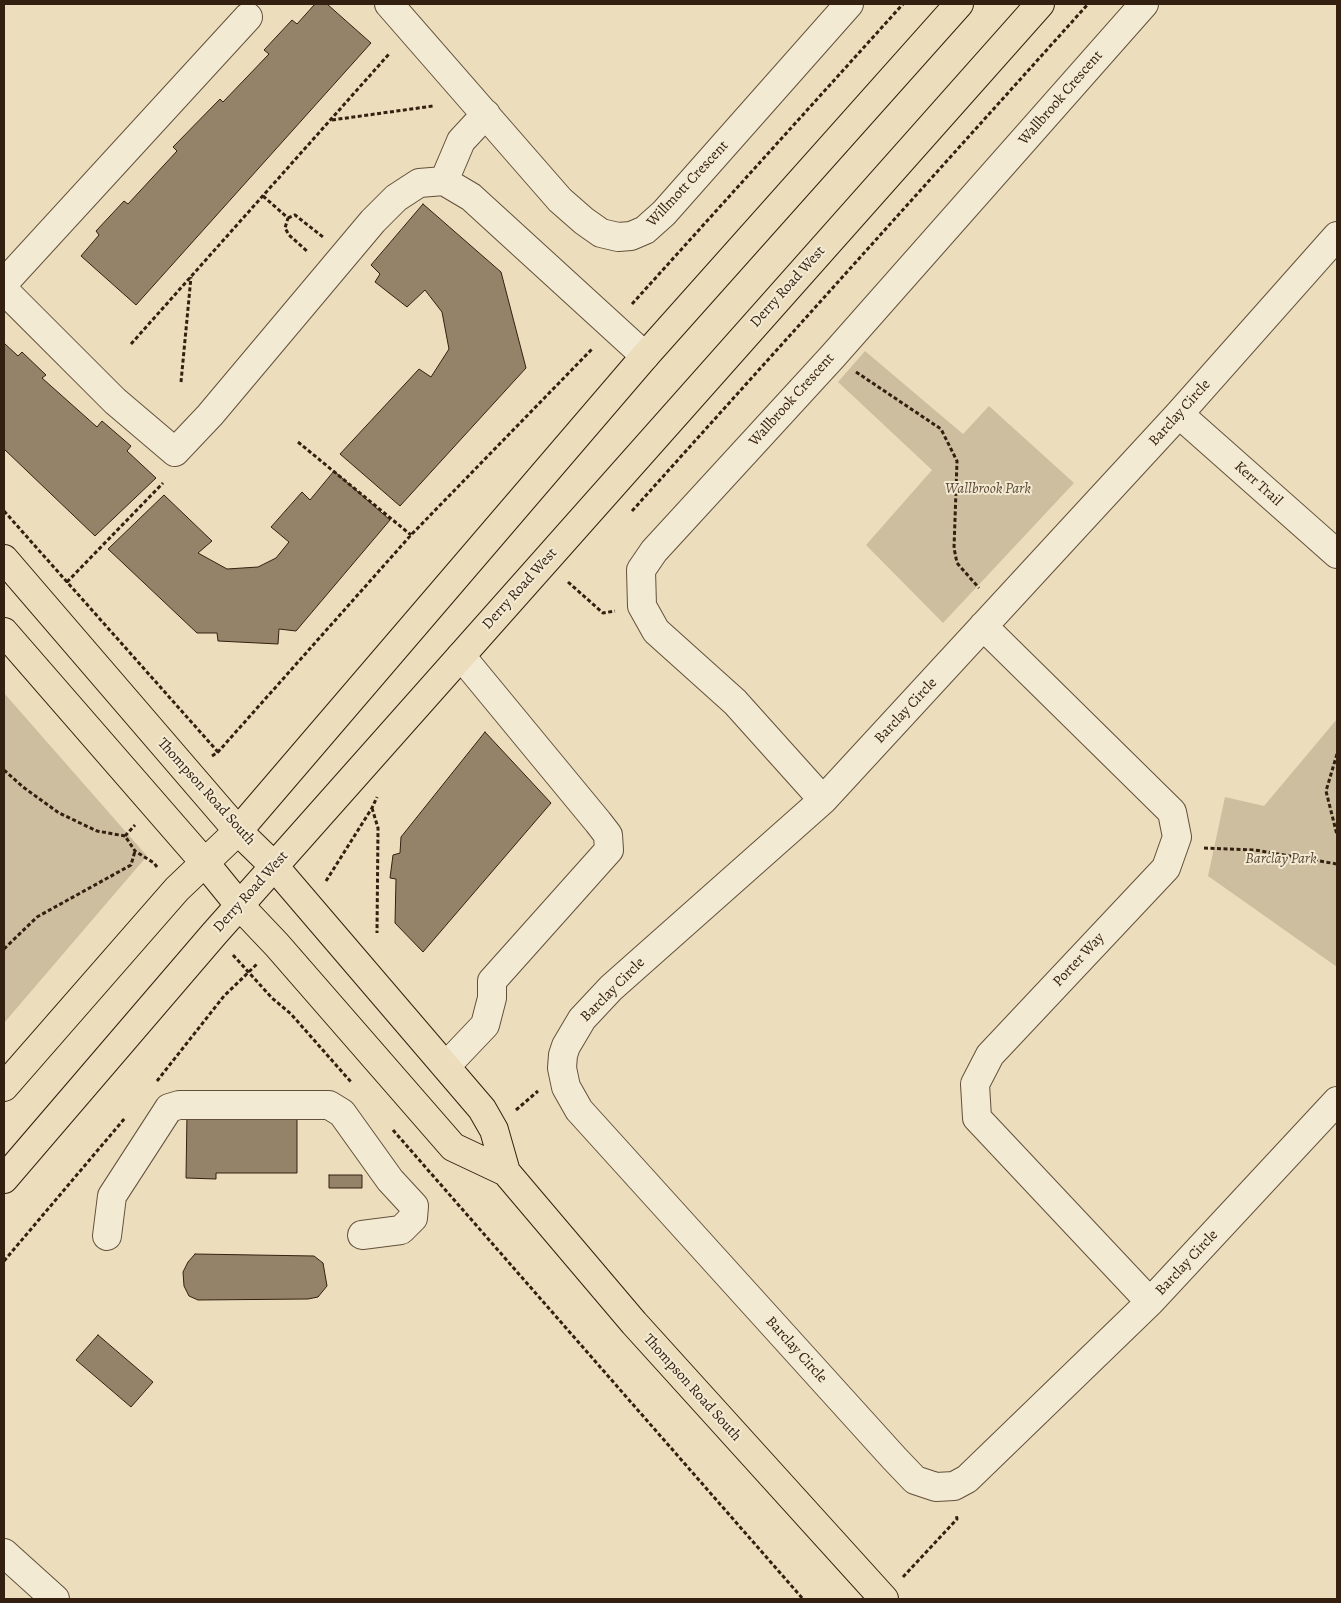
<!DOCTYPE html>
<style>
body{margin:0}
#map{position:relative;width:1341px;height:1603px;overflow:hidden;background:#ecdebc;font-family:Alegreya,serif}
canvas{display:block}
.frame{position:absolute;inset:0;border:5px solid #342010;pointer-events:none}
</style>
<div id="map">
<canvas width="1341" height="1603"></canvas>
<div class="frame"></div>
</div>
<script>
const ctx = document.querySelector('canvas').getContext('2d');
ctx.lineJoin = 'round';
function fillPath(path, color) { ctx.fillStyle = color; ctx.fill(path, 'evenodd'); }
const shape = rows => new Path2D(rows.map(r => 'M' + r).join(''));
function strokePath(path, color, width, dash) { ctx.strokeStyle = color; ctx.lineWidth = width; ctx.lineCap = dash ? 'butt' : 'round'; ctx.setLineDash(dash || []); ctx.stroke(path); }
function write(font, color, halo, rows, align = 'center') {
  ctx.font = font + ' Alegreya,serif'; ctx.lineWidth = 4; ctx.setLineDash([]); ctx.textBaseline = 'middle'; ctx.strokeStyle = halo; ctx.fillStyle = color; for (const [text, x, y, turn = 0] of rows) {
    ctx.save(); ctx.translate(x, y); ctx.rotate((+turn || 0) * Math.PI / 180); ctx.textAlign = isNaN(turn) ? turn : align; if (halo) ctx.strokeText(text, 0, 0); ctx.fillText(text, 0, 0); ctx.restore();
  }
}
fillPath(shape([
 [865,351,963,434,989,406,1074,483,943,623,866,545,932,470,838,382],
 [4,693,147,856,4,1023],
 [1337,719,1337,967,1208,876,1225,797,1264,806]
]), '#cdbe9f');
const building = shape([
 [315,4,327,4,371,43,136,305,81,256,99,235,96,231,124,201,128,204,177,151,173,147,220,99,223,102,269,54,264,50,292,20,297,24,315,4],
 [423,204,501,272,526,368,400,506,340,454,419,369,431,377,449,349,442,312,425,290,407,307,375,282,380,274,371,265,423,204],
 [4,343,18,356,22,352,46,375,42,378,97,427,102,421,131,446,127,451,156,478,95,536,4,449,4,343],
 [334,471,390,520,296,631,279,629,278,644,218,641,217,633,197,633,108,549,164,495,212,541,198,553,227,569,258,567,276,558,289,542,271,527,302,492,310,500,334,471],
 [485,732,551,803,423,952,395,923,396,879,390,878,393,855,400,853,401,837,485,732],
 [187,1113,297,1114,297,1173,216,1173,216,1179,186,1178,187,1113],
 [329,1175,362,1175,362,1188,329,1188,329,1175],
 [195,1254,314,1256,323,1263,327,1286,318,1297,308,1299,198,1300,189,1296,184,1286,183,1272,188,1262,195,1254],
 [98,1335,153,1382,131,1407,76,1360,98,1335]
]);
fillPath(building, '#948369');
strokePath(building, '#342010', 1);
const minor = shape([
 [389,4,560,200,584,221,601,233,618,237,631,236,645,230,664,213,849,4],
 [444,181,461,141,486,114],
 [1337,236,1179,414,823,800,611,988,582,1019,566,1046,563,1055,562,1068,566,1087,579,1110,894,1458,915,1480,936,1487,954,1486,967,1479,1150,1302,1337,1101],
 [4,283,248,17],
 [4,290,115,401,175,452,210,415,373,221,396,198,419,183,444,181,471,197,645,356],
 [1179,414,1337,554],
 [983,626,1172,812,1177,837,1166,868,990,1055,975,1084,977,1118,1150,1302],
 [823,800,735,702,656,631,642,606,641,570,654,551,833,356,1144,4],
 [446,1066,485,1025,492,998,492,981,609,850,608,835,598,822,461,656],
 [107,1236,112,1196,169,1108,179,1105,329,1105,342,1113,390,1180,414,1206,413,1218,401,1230,362,1235],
 [4,1553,55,1599]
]);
const major = shape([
 [4,559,238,831,274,866,482,1109,494,1130,506,1172],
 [4,632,205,863,240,906,277,945,453,1147,506,1172,634,1323,884,1599],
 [4,1087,177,889,238,831,645,356,959,4],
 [4,1179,214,934,1040,4]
]);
strokePath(minor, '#62503b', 30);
strokePath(major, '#342010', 30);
strokePath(shape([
 [332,120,433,106],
 [263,196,288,218,285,228,289,235,308,252],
 [288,218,295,215,323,237],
 [632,304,903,4],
 [131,344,389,54],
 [856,372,941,429,957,461,954,548,957,563,979,588],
 [181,382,191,277],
 [298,442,411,535],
 [4,511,218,752],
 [632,511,1088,4],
 [67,582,163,483],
 [568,582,603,613,615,611],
 [1337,754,1326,791,1337,835],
 [212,756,218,752,411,535,593,348],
 [4,770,23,787,59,813,97,831,125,836,135,851,154,863,157,867],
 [372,808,378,828,377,933],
 [125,836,135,825],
 [1204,848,1255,850,1337,864],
 [326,881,372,808,377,797],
 [4,949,37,917,131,865,135,851],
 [233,955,272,998,291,1014,351,1082],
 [157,1081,224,996,257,964],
 [516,1110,538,1091],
 [393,1130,803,1599],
 [4,1261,125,1118],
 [903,1577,957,1519,956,1514]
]), '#342010', 3, [4, 2.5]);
strokePath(minor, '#f3ead3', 28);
strokePath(major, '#ecdebc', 28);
write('15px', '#342010', '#f3ead3', [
 ["Wallbrook Crescent",1061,98,-49],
 ["Willmott Crescent",688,184,-47],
 ["Derry Road West",788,287,-48],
 ["Wallbrook Crescent",792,400,-48],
 ["Barclay Circle",1180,413,-48],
 ["Kerr Trail",1258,484,42],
 ["Derry Road West",520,589,-48],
 ["Barclay Circle",906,711,-47],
 ["Thompson Road South",206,792,48],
 ["Derry Road West",251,892,-48],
 ["Porter Way",1079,960,-47],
 ["Barclay Circle",613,990,-45],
 ["Barclay Circle",1187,1263,-47],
 ["Barclay Circle",796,1350,48],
 ["Thompson Road South",692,1388,48]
]);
write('italic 15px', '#5a4834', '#f3ead3', [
 ["Wallbrook Park",988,489],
 ["Barclay Park",1281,859]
]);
</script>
